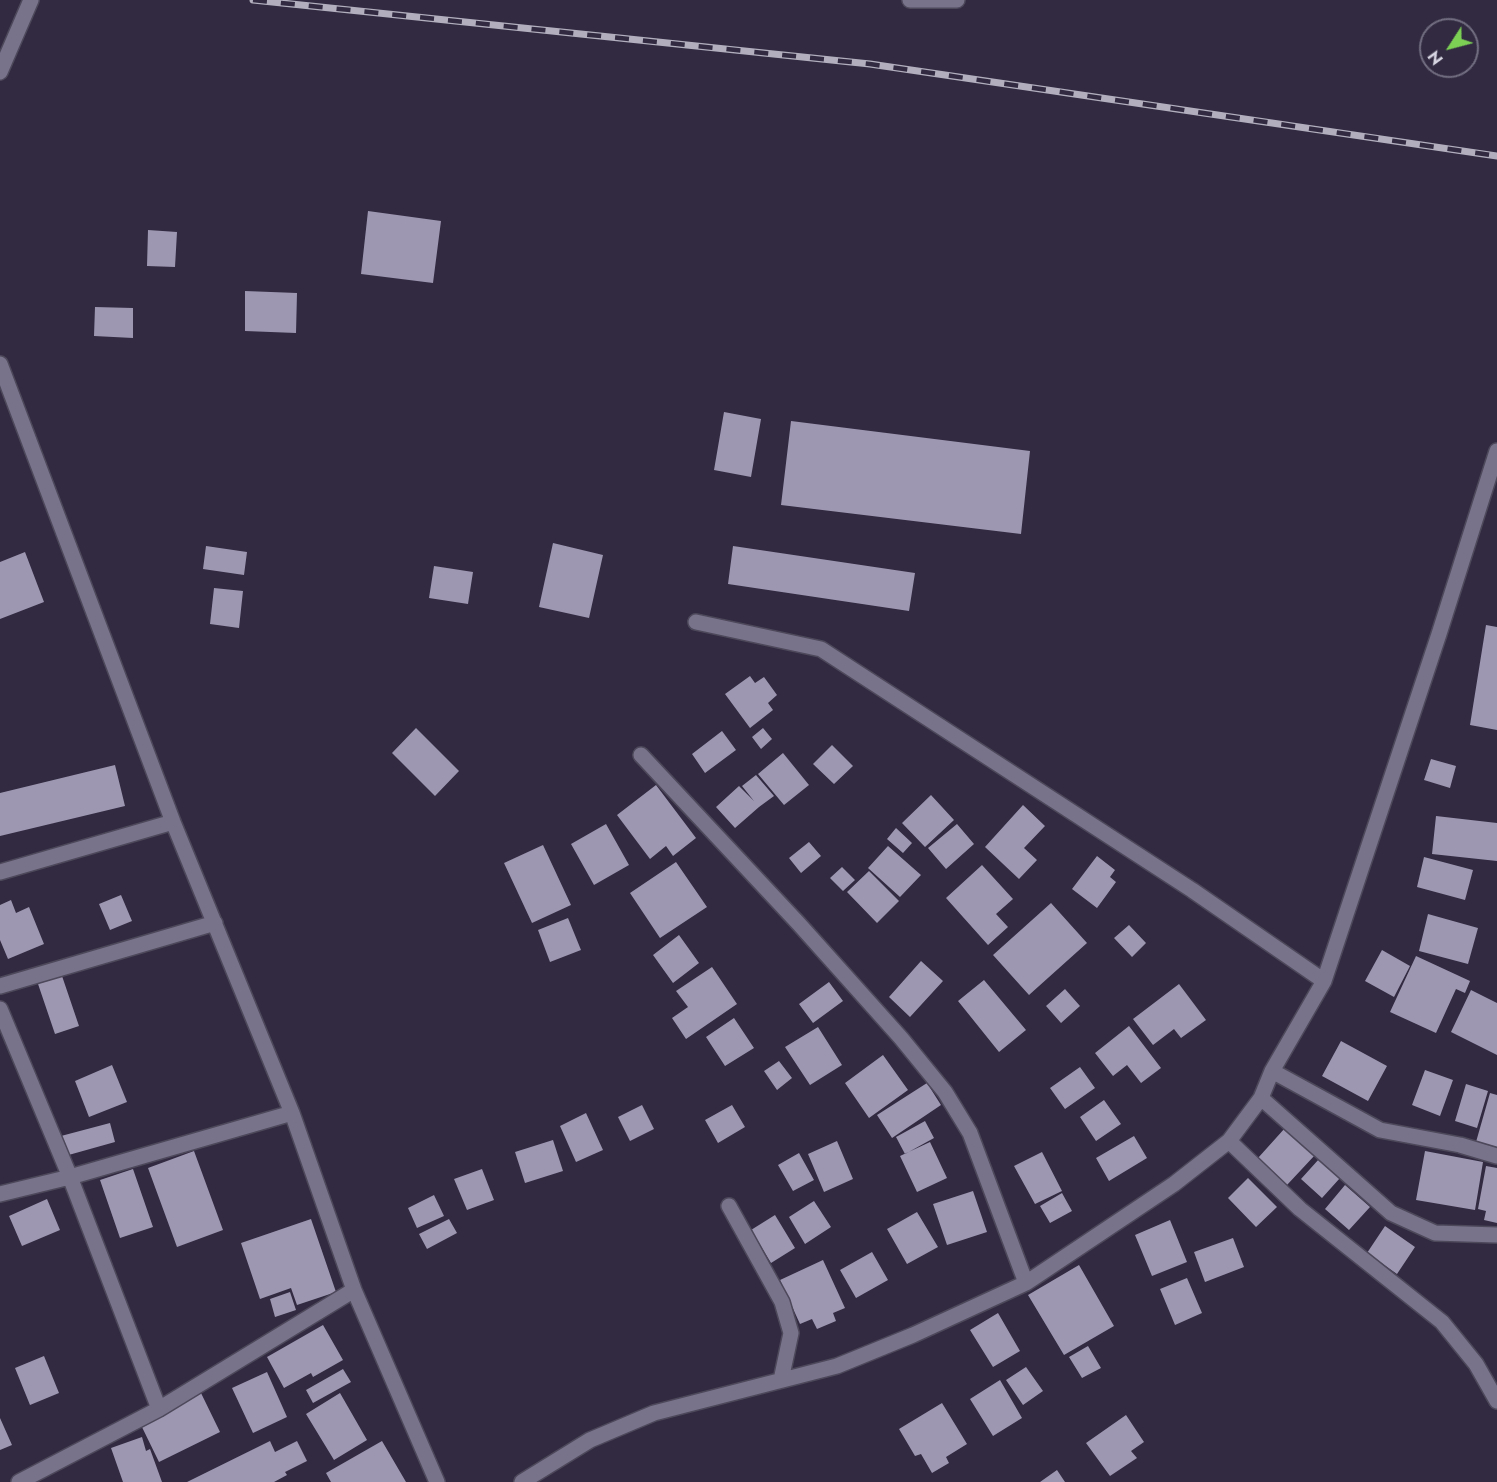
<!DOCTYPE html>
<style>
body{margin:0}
#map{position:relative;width:1497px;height:1482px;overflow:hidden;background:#312a40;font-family:Jost,sans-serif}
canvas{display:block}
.north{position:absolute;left:1419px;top:18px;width:60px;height:60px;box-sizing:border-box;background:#312a40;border:2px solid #736e81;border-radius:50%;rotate:234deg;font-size:16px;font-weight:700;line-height:24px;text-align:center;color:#d7d4e2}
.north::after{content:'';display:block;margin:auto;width:21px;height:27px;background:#7cd155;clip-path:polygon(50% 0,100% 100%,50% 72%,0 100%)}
</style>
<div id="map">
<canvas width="1497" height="1482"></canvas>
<div class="north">N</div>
</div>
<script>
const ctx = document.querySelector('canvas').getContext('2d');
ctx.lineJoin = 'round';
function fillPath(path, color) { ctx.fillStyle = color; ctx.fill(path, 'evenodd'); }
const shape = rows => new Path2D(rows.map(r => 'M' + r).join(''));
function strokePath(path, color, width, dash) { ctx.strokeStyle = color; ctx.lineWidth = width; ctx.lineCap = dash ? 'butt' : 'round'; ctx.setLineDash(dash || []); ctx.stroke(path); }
fillPath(shape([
 [368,211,441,221,433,283,361,274],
 [148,230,177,232,175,267,147,266],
 [245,291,297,293,296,333,245,331],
 [95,307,133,308,133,338,94,336],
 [724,412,761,419,751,477,714,470],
 [791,421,1030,451,1021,534,781,505],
 [553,543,603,555,589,618,539,607],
 [206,546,247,552,244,575,203,569],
 [733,546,915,573,909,611,728,584],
 [25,552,44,602,0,619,0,562],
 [434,566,473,572,468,604,429,598],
 [214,588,243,591,239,628,210,624],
 [1486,625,1497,627,1497,730,1470,725],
 [750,676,755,683,764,677,777,695,768,703,773,710,750,728,725,694],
 [416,728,459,771,435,796,392,753],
 [763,728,772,739,761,749,752,737],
 [722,731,736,750,705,773,692,754],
 [832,745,853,766,834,784,813,764],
 [783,753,809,785,784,805,758,774],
 [1431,759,1456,766,1450,788,1424,780],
 [115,765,125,806,0,836,0,793],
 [756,775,774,796,759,807,735,828,716,807,739,786,754,801,742,786],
 [656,785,696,838,673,856,666,846,650,859,617,815],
 [931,795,954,820,925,847,902,823],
 [1023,805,1045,826,1024,848,1037,860,1019,879,985,847],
 [1436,816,1497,823,1497,861,1432,854],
 [606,824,629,865,594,885,571,844],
 [957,824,974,844,946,869,928,848],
 [896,828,912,843,903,853,887,839],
 [809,842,821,856,801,873,789,858],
 [543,845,571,905,532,923,504,863],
 [888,846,921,875,900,897,868,868],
 [1097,856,1115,870,1110,877,1116,882,1097,908,1072,889],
 [1424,857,1473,870,1465,900,1417,887],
 [676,862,707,907,660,938,630,893],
 [982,865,1013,899,996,914,1008,927,988,945,946,898],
 [842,867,855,880,843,891,830,878],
 [869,871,899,901,877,923,847,892],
 [121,895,132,921,110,930,99,904],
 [11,900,16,913,29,907,44,944,8,959,0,940,0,905],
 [1051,903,1087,943,1029,995,993,955],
 [1428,914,1478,928,1468,964,1419,951],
 [568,918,581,950,550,962,538,930],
 [1129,925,1146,943,1132,957,1114,938],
 [679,935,699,963,673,983,653,955],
 [1382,950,1410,966,1394,997,1365,981],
 [1416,956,1470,981,1465,993,1456,989,1436,1033,1390,1012],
 [921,961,943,981,910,1017,889,997],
 [712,967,737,1004,686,1039,672,1018,688,1007,676,991],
 [61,973,79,1026,55,1034,37,981],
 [984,980,1026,1030,999,1052,958,1001],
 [829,982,843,1001,813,1023,799,1004],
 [1179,984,1206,1020,1181,1038,1174,1029,1153,1045,1133,1019],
 [1065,989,1080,1006,1061,1023,1046,1006],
 [1471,990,1497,1003,1497,1055,1451,1032],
 [734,1018,754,1048,725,1066,706,1037],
 [1129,1026,1161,1068,1141,1083,1127,1065,1113,1076,1095,1053],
 [818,1027,842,1065,810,1085,785,1047],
 [1341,1041,1387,1066,1368,1101,1322,1076],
 [883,1055,908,1090,869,1118,845,1083],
 [779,1061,792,1078,777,1090,764,1071],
 [112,1065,127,1102,89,1117,75,1081],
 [1080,1067,1095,1088,1065,1109,1050,1088],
 [1425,1070,1453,1080,1440,1116,1412,1105],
 [927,1083,941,1105,892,1138,877,1115],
 [1466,1084,1488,1091,1477,1128,1455,1121],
 [1490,1093,1497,1095,1497,1148,1476,1142],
 [1104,1100,1121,1124,1096,1141,1080,1117],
 [642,1105,654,1129,630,1141,618,1117],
 [732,1105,745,1127,718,1143,705,1120],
 [586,1113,603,1150,576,1162,560,1126],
 [925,1121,934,1138,905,1154,896,1137],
 [110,1123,115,1142,65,1156,61,1136],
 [1285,1128,1315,1155,1287,1185,1258,1158],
 [1134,1136,1147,1158,1109,1181,1096,1158],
 [553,1140,563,1171,525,1183,515,1152],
 [837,1141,853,1179,824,1192,808,1154],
 [930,1142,947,1178,917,1192,900,1156],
 [194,1151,223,1230,177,1247,148,1168],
 [1425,1151,1483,1162,1475,1210,1416,1200],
 [1042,1152,1062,1191,1035,1204,1014,1166],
 [799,1153,814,1180,793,1191,778,1165],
 [1319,1159,1340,1178,1322,1198,1301,1179],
 [1486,1166,1497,1168,1497,1223,1484,1220,1486,1211,1478,1209],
 [133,1169,153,1227,120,1238,100,1180],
 [482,1169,494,1200,467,1210,454,1179],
 [1248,1178,1277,1207,1256,1227,1228,1198],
 [1345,1185,1370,1207,1349,1230,1325,1209],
 [973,1191,987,1232,947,1245,933,1204],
 [1062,1193,1072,1211,1050,1223,1040,1206],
 [434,1195,444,1216,417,1228,408,1208],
 [47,1199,60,1230,22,1246,9,1216],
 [814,1201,831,1227,805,1244,789,1217],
 [917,1212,938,1247,907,1264,887,1229],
 [775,1215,795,1248,771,1263,751,1230],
 [311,1219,336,1292,297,1305,291,1288,260,1299,241,1243],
 [449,1219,457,1233,427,1249,419,1234],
 [1170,1220,1187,1262,1152,1276,1135,1235],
 [1385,1226,1415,1247,1397,1274,1367,1253],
 [1233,1238,1244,1267,1205,1282,1194,1252],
 [872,1252,888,1280,856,1298,840,1270],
 [823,1260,845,1308,833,1313,836,1321,817,1329,812,1319,800,1324,780,1280],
 [1079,1265,1114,1326,1064,1355,1028,1295],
 [1187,1278,1202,1313,1175,1325,1160,1289],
 [290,1292,296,1310,275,1317,270,1299],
 [998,1313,1020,1351,993,1367,970,1330],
 [323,1325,343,1360,313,1377,311,1373,284,1388,267,1357],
 [1088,1346,1101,1368,1082,1378,1069,1357],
 [44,1356,59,1393,30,1405,15,1368],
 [1026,1367,1043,1391,1023,1405,1006,1380],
 [343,1369,351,1382,313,1403,306,1390],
 [267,1372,287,1417,253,1433,232,1388],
 [1000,1380,1022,1418,993,1436,970,1399],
 [201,1393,220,1432,159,1462,140,1423],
 [340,1393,367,1440,334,1460,306,1414],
 [942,1403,967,1444,946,1457,949,1463,932,1473,921,1454,915,1456,899,1429],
 [1126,1415,1144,1442,1131,1451,1137,1458,1110,1476,1086,1443],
 [0,1418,12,1445,0,1450],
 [142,1437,146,1451,150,1449,162,1482,123,1482,111,1448],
 [270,1441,275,1452,297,1441,307,1461,285,1472,287,1475,274,1482,187,1482],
 [382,1441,406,1482,331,1482,326,1473],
 [1057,1470,1065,1482,1040,1482]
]), '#9e97b2');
const minor = shape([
 [910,0,957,0],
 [0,72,31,0],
 [0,364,173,822,292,1113,354,1290,437,1482],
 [696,622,821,649,1192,890,1324,981],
 [641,755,799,924,901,1038,945,1092,970,1133,1026,1283],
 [0,872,173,822],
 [0,986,215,923],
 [0,1009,70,1177,159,1409],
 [1272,1071,1380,1130,1460,1145,1497,1156],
 [1261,1098,1391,1213,1435,1233,1497,1235],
 [1229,1141,1300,1209,1442,1322,1476,1364,1497,1401],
 [0,1194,70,1177,292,1113],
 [729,1206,782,1302,791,1333,781,1380],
 [19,1482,159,1409,354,1290],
 [522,1482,590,1440,654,1413,837,1366,913,1335,1026,1283,1174,1184,1229,1141,1261,1098,1272,1071,1324,981,1439,634,1497,451]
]);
strokePath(minor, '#4e485b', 18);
strokePath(minor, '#78728b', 15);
const rail = shape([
 [253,0,870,64,1497,156]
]);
strokePath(rail, '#b2aebe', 7);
strokePath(rail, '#312a40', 4.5, [14]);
</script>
